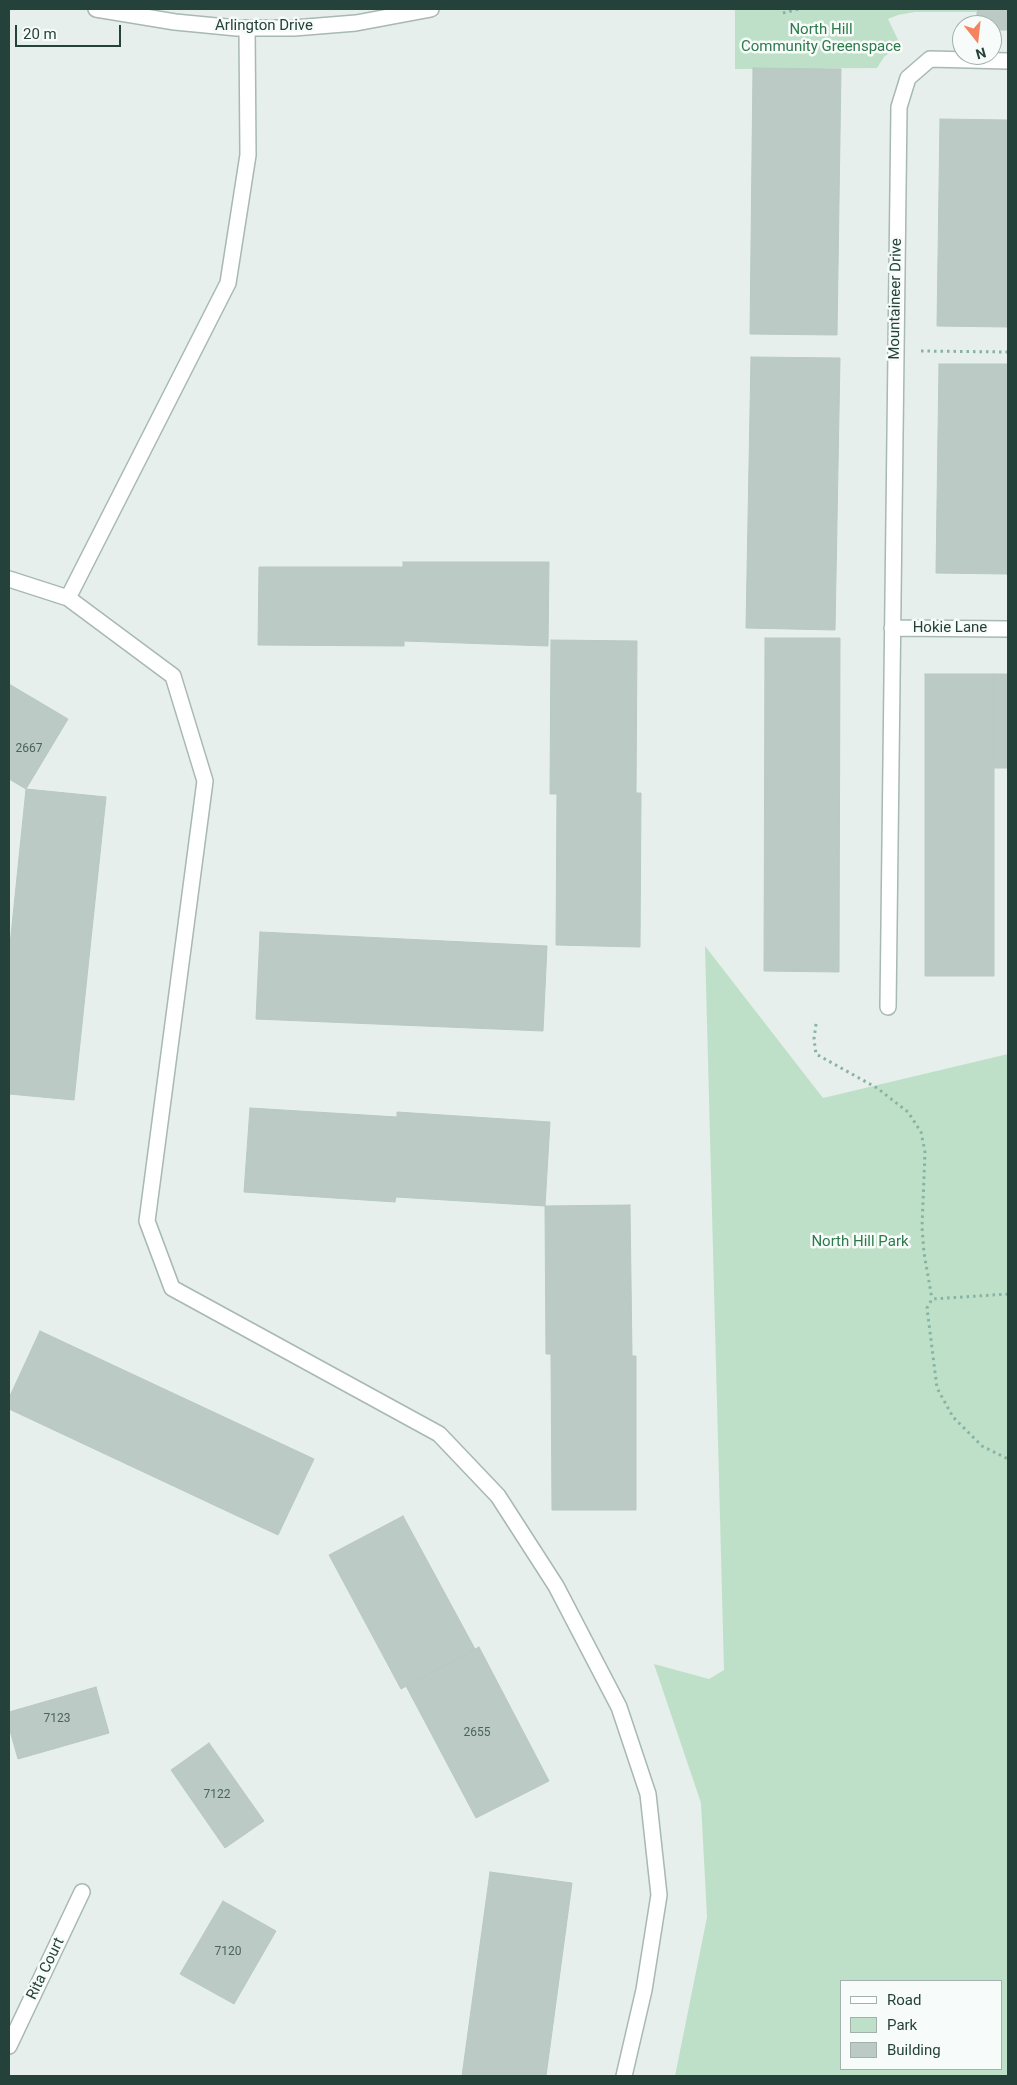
<!DOCTYPE html>
<style>
body{margin:0}
#map{position:relative;width:1017px;height:2085px;overflow:hidden;background:#e6efeb;font-family:Roboto,sans-serif}
canvas{display:block}
.frame{position:absolute;inset:0;border:10px solid #24423a;pointer-events:none}
.legend{position:absolute;left:840px;top:1980px;width:162px;height:90px;box-sizing:border-box;background:#f7fbf9;border:1px solid #a3b1ad;margin:0;padding:6px 9px;list-style:none;font-size:15px;color:#24423a}
.legend li{display:flex;align-items:center;gap:10px;height:25px}
.legend b{width:25px;border:1px solid #a3b1ad}
.north{position:absolute;left:952px;top:15px;width:50px;height:50px;box-sizing:border-box;background:#f7fbf9;border:1px solid #a3b1ad;border-radius:50%;rotate:164deg;font-size:14px;font-weight:700;line-height:20px;text-align:center;color:#24423a}
.north::after{content:'';display:block;margin:auto;width:18px;height:22px;background:#f4845f;clip-path:polygon(50% 0,100% 100%,50% 72%,0 100%)}
.scale{position:absolute;left:15px;top:25px;width:106px;height:22px;box-sizing:border-box;border:2px solid #24423a;border-top:0;padding-left:6px;font-size:15px;line-height:18px;white-space:nowrap;color:#24423a;-webkit-text-stroke:4px #f7fbf9;paint-order:stroke}
</style>
<div id="map">
<canvas width="1017" height="2085"></canvas>
<div class="frame"></div>
<ul class="legend">
<li><b style="height:6px;background:#fff"></b>Road</li>
<li><b style="height:14px;background:#bfe0c8"></b>Park</li>
<li><b style="height:14px;background:#bbcac4"></b>Building</li>
</ul>
<div class="north">N</div>
<div class="scale">20 m</div>
</div>
<script>
const ctx = document.querySelector('canvas').getContext('2d');
ctx.lineJoin = 'round';
function fillPath(path, color) { ctx.fillStyle = color; ctx.fill(path, 'evenodd'); }
const shape = rows => new Path2D(rows.map(r => 'M' + r).join(''));
function strokePath(path, color, width, dash) { ctx.strokeStyle = color; ctx.lineWidth = width; ctx.lineCap = dash ? 'butt' : 'round'; ctx.setLineDash(dash || []); ctx.stroke(path); }
function write(font, color, halo, rows, align = 'center') {
  ctx.font = font + ' Roboto,sans-serif'; ctx.lineWidth = 5; ctx.setLineDash([]); ctx.textBaseline = 'middle'; ctx.strokeStyle = halo; ctx.fillStyle = color; for (const [text, x, y, turn = 0] of rows) {
    ctx.save(); ctx.translate(x, y); ctx.rotate((+turn || 0) * Math.PI / 180); ctx.textAlign = isNaN(turn) ? turn : align; if (halo) ctx.strokeText(text, 0, 0); ctx.fillText(text, 0, 0); ctx.restore();
  }
}
fillPath(shape([
 [735,9,976,9,976,12,915,12,898,15,888,19,900,44,899,47,895,48,884,57,877,68,735,69],
 [705,946,823,1098,1008,1054,1008,2076,675,2076,707,1917,701,1803,654,1664,709,1679,724,1670],
 [841,1981,1001,1981,1001,2069,841,2069]
]), '#bfe0c8');
const building = shape([
 [977,9,1008,9,1008,30,992,30,992,25,977,25,977,9],
 [753,68,841,69,837,335,750,334,753,68],
 [940,119,1008,120,1008,327,937,326,940,119],
 [751,357,840,358,835,630,746,628,751,357],
 [939,364,1008,364,1008,574,936,573,939,364],
 [403,562,549,562,548,646,404,641,404,646,258,645,259,567,403,567,403,562],
 [765,638,840,638,839,972,764,971,765,638],
 [551,640,637,641,636,793,641,793,640,947,556,945,557,794,550,794,551,640],
 [925,674,994,674,994,976,925,976,925,674],
 [994,674,1008,674,1008,768,994,768,994,674],
 [9,684,68,719,26,789,9,779,9,684],
 [26,789,106,797,74,1100,9,1094,9,955,26,789],
 [260,932,547,946,543,1031,256,1019,260,932],
 [250,1108,397,1117,397,1112,550,1122,545,1206,396,1197,395,1202,244,1192,250,1108],
 [630,1205,632,1356,636,1356,636,1510,552,1510,551,1354,546,1354,545,1206,630,1205],
 [40,1331,314,1459,278,1535,9,1409,9,1398,40,1331],
 [403,1516,475,1649,401,1689,329,1555,403,1516],
 [479,1647,549,1781,476,1818,406,1686,479,1647],
 [96,1687,109,1733,18,1759,9,1727,9,1712,96,1687],
 [209,1743,264,1821,225,1848,171,1770,209,1743],
 [490,1872,572,1883,546,2076,462,2076,490,1872],
 [223,1901,276,1931,234,2004,180,1974,223,1901]
]);
fillPath(building, '#bbcac4');
strokePath(building, '#b8c9c2', 1);
const minor = shape([
 [96,9,175,22,237,28,294,28,356,23,431,9],
 [9,579,68,598,173,676,205,781,147,1221,172,1288,439,1434,498,1496,556,1586,619,1707,648,1794,659,1895,644,1990,624,2076],
 [68,598,228,283,248,155,247,28],
 [892,628,1008,629],
 [888,1007,899,107,908,78,930,59,1008,61],
 [9,2046,82,1892]
]);
strokePath(minor, '#a8b8b2', 18);
strokePath(shape([
 [783,13,799,9],
 [921,351,1008,352],
 [816,1024,814,1039,816,1054,877,1088,908,1112,921,1132,925,1152,922,1227,924,1253,932,1299],
 [1008,1294,932,1299,927,1308,937,1388,953,1417,982,1446,1008,1459]
]), '#86b3a5', 3, [2.5, 4]);
strokePath(minor, '#fff', 15);
write('12px', '#4a645c', null, [
 ["2667",29,749],
 ["7123",57,1719],
 ["2655",477,1733],
 ["7122",217,1795],
 ["7120",228,1952]
]);
write('15px', '#24423a', '#f7fbf9', [
 ["Arlington Drive",264,26],
 ["Mountaineer Drive",896,299,-89],
 ["Hokie Lane",950,628],
 ["Rita Court",46,1969,-64]
]);
write('15px', '#2d7a4b', '#f7fbf9', [
 ["North Hill",821,30],
 ["Community Greenspace",821,47],
 ["North Hill Park",860,1242]
]);
</script>
